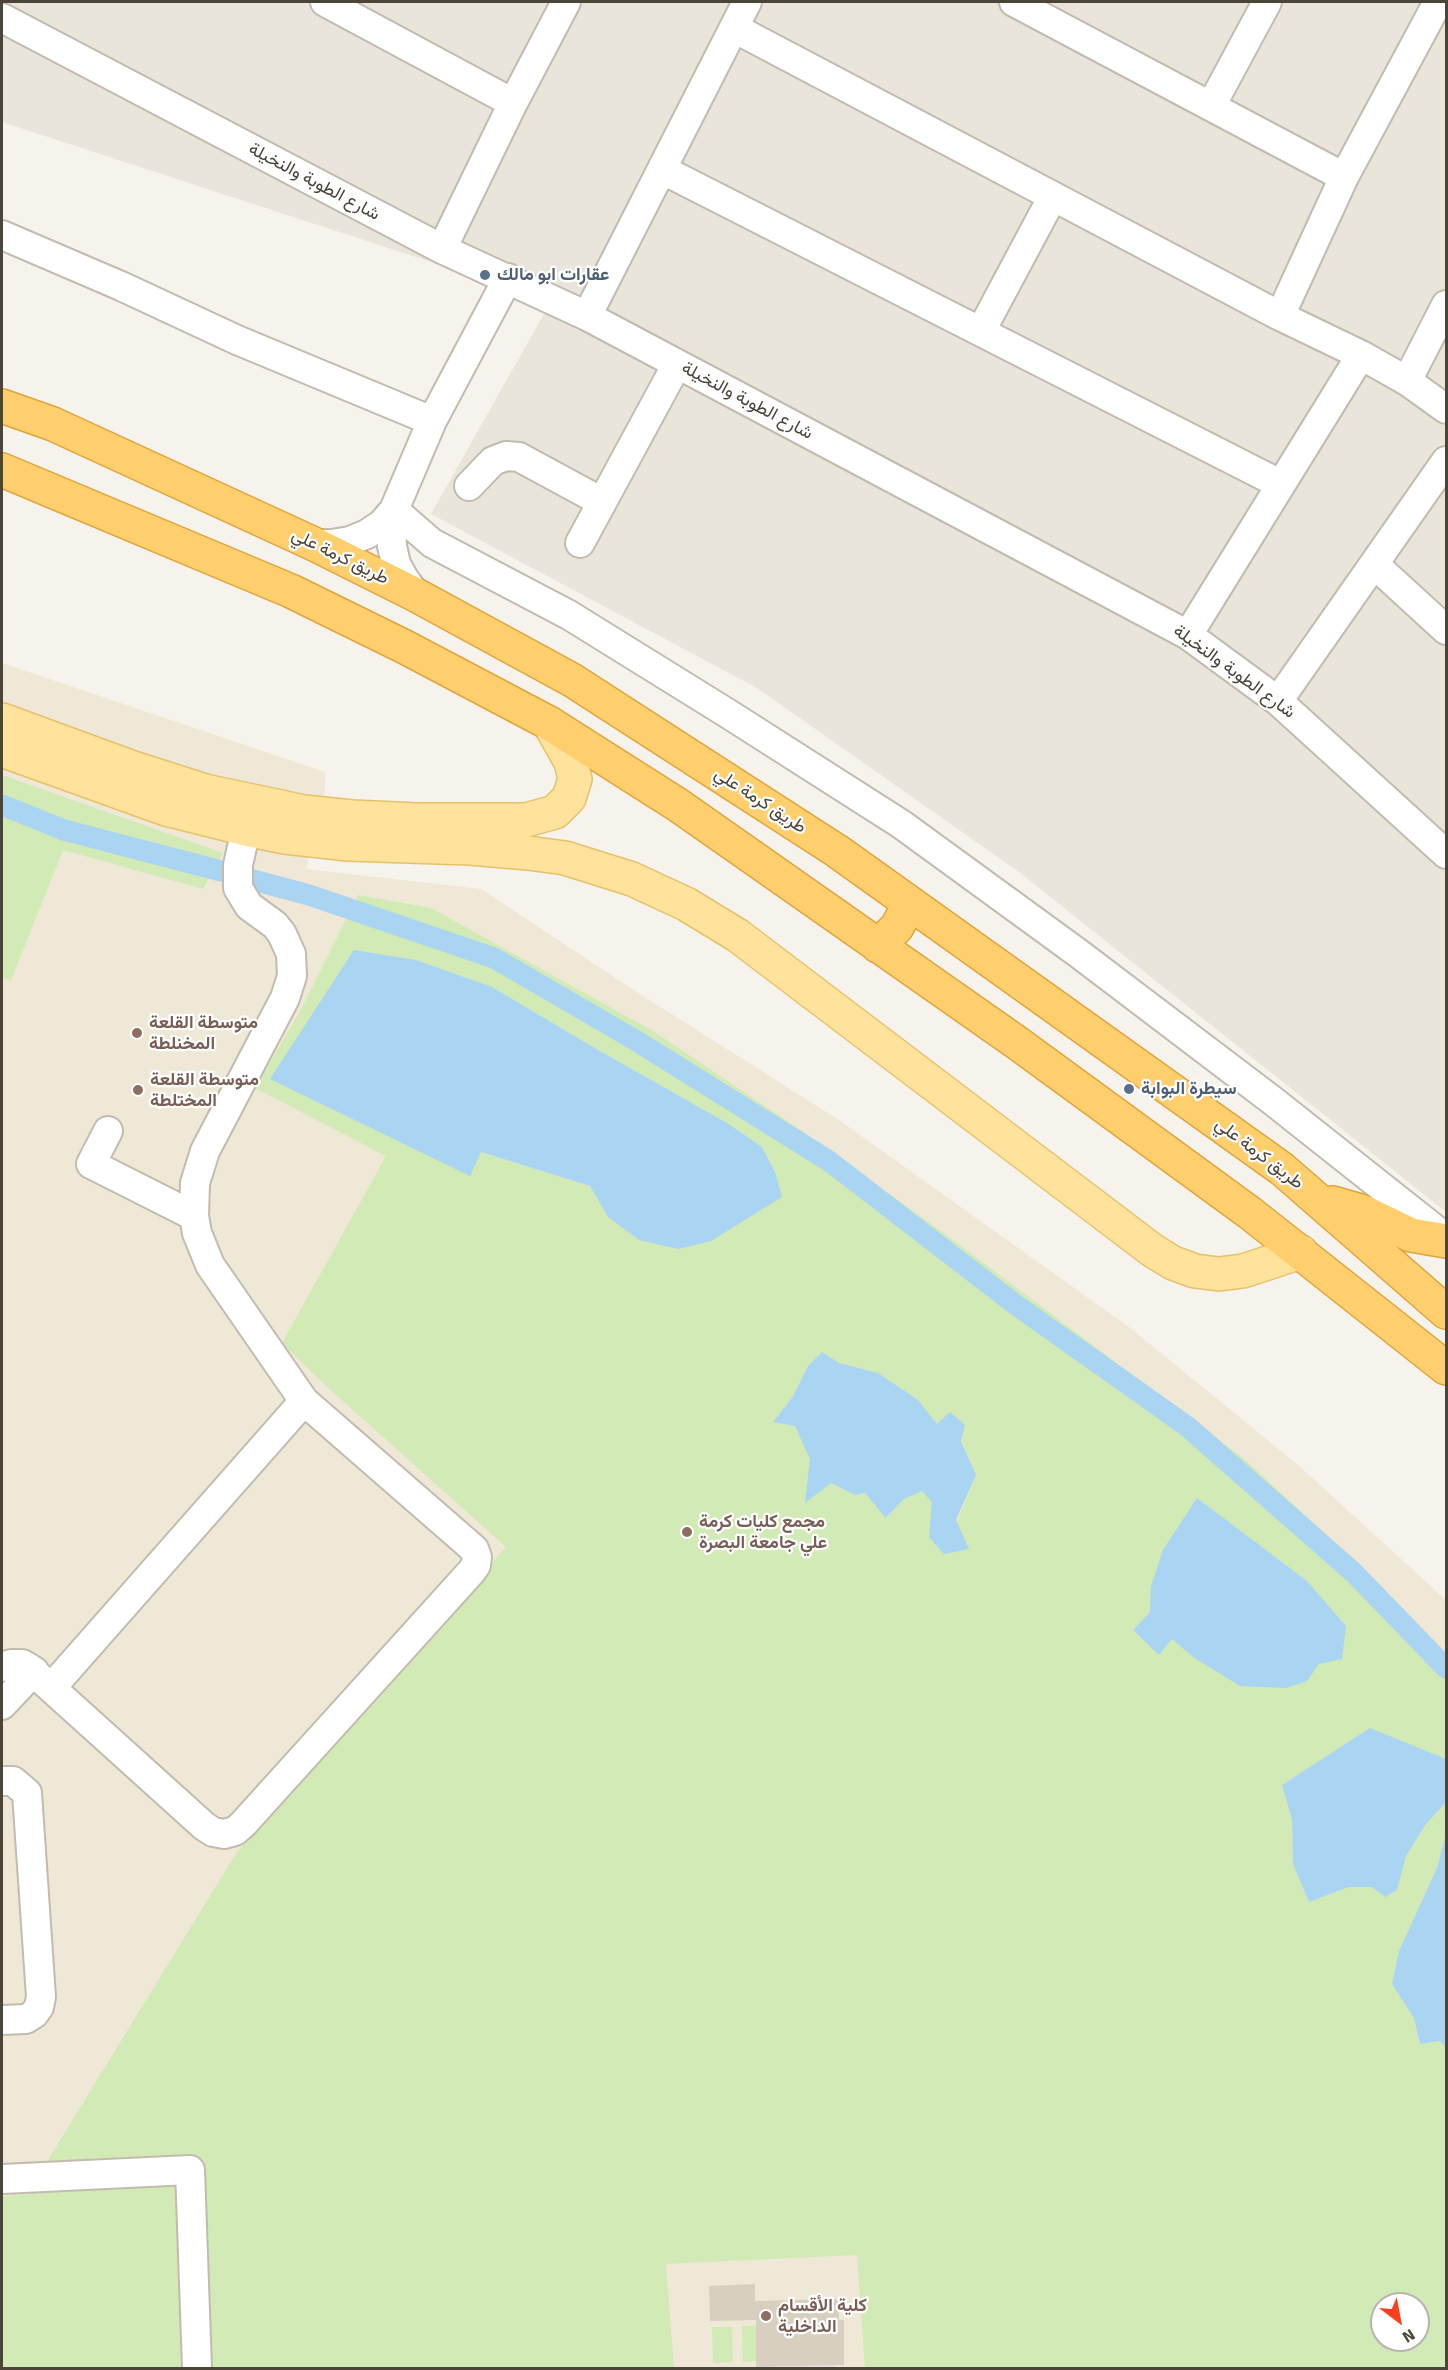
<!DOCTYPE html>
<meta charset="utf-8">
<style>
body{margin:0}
#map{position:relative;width:1448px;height:2370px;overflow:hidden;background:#f6f3ec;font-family:Signika,sans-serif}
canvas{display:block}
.frame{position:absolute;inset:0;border:3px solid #4b4439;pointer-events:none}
.north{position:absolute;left:1370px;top:2292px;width:60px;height:60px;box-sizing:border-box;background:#fff;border:2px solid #b7b4b0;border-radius:50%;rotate:148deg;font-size:16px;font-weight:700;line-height:24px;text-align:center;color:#4b4439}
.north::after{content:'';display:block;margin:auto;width:21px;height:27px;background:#fc3f1d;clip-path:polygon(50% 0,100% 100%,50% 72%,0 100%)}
</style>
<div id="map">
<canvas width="1448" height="2370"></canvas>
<div class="frame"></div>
<div class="north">N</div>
</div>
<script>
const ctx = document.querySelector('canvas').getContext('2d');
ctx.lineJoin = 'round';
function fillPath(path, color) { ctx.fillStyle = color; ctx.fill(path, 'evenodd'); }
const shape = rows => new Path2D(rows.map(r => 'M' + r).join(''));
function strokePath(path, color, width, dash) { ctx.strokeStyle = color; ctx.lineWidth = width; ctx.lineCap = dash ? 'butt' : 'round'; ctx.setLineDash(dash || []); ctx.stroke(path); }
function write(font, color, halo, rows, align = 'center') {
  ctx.font = font + ' Signika,Vazirmatn,sans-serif'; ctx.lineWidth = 4.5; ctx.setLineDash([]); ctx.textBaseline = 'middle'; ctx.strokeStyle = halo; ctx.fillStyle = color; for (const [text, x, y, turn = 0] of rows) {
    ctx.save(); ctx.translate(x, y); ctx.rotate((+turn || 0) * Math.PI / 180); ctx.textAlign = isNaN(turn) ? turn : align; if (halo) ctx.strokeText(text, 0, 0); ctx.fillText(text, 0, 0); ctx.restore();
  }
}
fillPath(shape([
 [2,2,1446,2,1446,1212,1019,872,757,688,431,514,545,312,468,274,2,122]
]), '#eae5da');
fillPath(shape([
 [2,663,325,772,325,788,306,869,481,889,640,994,839,1120,1129,1327,1297,1464,1446,1600,1446,2368,2,2368],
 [1382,2304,1418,2304,1418,2340,1382,2340]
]), '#efe8d6');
fillPath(shape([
 [2,775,223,853,203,889,63,850,11,980,2,978],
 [358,895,431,908,653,1031,799,1129,949,1237,1243,1458,1372,1577,1446,1654,1446,1759,1325,1758,1282,1785,1292,1820,1293,1864,1309,1902,1349,1887,1372,1887,1396,1890,1406,1856,1426,1824,1446,1802,1446,1834,1437,1868,1399,1951,1392,1984,1414,2018,1420,2044,1441,2040,1446,2047,1446,2368,865,2368,857,2255,666,2264,674,2368,2,2368,2,2196,31,2194,51,2155,237,1852,506,1547,325,1385,282,1343,386,1156,255,1088,300,1011],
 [416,960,492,987,593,1047,727,1123,762,1147,775,1172,678,1249,639,1239,608,1217,590,1186,480,1152,470,1175],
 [822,1352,839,1363,878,1373,918,1400,937,1424,950,1413,976,1475,944,1554,930,1537,933,1502,922,1491,904,1499,887,1518,865,1493,855,1495,830,1483,806,1502,811,1459,795,1426,774,1422,792,1398,808,1366],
 [1197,1498,1307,1581,1346,1626,1307,1681,1193,1657,1172,1638,1159,1655,1133,1630,1150,1612],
 [1382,2304,1418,2304,1418,2340,1382,2340],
 [742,2326,756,2326,756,2361,743,2362],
 [712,2327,732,2327,733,2362,713,2363]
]), '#d2eab5');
fillPath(shape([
 [835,2365,835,2368,712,2368,756,2367]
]), '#e5e3e0');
fillPath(shape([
 [354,950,416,960,492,987,593,1047,727,1123,762,1147,775,1172,782,1197,711,1241,678,1249,639,1240,608,1217,590,1186,481,1152,470,1176,270,1079],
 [822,1352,839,1363,878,1373,918,1400,937,1424,950,1412,965,1425,961,1441,976,1475,956,1520,969,1549,944,1554,929,1537,932,1502,922,1491,904,1499,886,1518,865,1493,855,1495,831,1483,805,1503,810,1459,795,1426,773,1422,792,1398,808,1366],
 [1197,1498,1307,1581,1346,1626,1342,1659,1319,1664,1307,1681,1286,1688,1240,1686,1193,1657,1172,1639,1159,1655,1133,1630,1150,1612,1151,1586,1163,1550],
 [1370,1728,1446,1759,1446,1802,1426,1824,1406,1856,1397,1890,1385,1897,1372,1887,1349,1887,1309,1902,1293,1864,1292,1820,1282,1785],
 [1446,1834,1446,2047,1440,2041,1420,2044,1414,2018,1392,1984,1399,1951,1437,1868]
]), '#a9d4f2');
strokePath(shape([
 [2,805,64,830,221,871],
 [253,880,309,895,494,958,635,1040,829,1161,1016,1305,1188,1427,1354,1573,1446,1668]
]), '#a9d4f2', 21);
fillPath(shape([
 [755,2284,755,2301,838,2299,839,2320,844,2320,844,2365,756,2367,756,2320,710,2321,709,2286]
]), '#d8cfc1');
const minor = shape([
 [325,2,513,103],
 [1014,2,1344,177],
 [2,18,442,249,587,316,1188,635,1278,701,1446,854],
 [734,28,1280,316,1361,355,1407,381,1446,409],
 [1211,106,1267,2],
 [663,170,1280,484],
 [2,235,121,286,237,340,432,421],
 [442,249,513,103,566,2],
 [587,316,747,2],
 [1280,316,1344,177,1438,2],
 [981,331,1053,196],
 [1407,381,1446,305],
 [469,486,493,461,506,456,519,457,602,502],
 [394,510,432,543,569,615,727,713,901,824,1078,953,1273,1101,1446,1238],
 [580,543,677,364],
 [314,544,332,544,350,541,367,534,382,524,394,510],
 [1374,564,1446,630],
 [416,595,405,580,396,564,392,546,391,528,394,510,432,421,508,278],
 [1188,635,1361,355],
 [1278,701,1446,461],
 [246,829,238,865,238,888,249,906,275,925,282,934,291,954,292,976,285,998,205,1151,195,1183,194,1216,197,1233,210,1265,304,1401],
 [108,1131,91,1164,194,1216],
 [2,1667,11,1664,22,1664,29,1668,204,1826,213,1832,224,1834,235,1831,243,1824,471,1572,476,1565,477,1557,474,1549,304,1401,52,1687],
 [2,1705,34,1671],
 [2,1781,13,1781,27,1793,41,1997,39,2007,34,2014,26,2019,2,2020],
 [2,2179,190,2170,197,2368]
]);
const major = shape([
 [2,720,133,768,205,791,304,812,352,817,417,820,526,820,555,812,569,798,575,779,571,762,549,723],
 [2,750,166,809,246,829,285,837,348,844,470,848,528,853,565,858,632,879,686,904,737,935,1152,1250,1173,1263,1195,1271,1219,1274,1243,1271,1301,1252]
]);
const highway = shape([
 [2,406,53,424,314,544,416,595,572,680,837,851,1282,1169,1446,1312],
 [2,470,291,591,405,647,549,723,678,805,1016,1042,1250,1213,1446,1368],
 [878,946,897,927,910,903],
 [1333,1203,1361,1211,1411,1235,1446,1241]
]);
strokePath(minor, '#c2bbae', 32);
strokePath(major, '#e6c16a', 36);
strokePath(highway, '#e0a43c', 36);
strokePath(minor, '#fff', 28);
strokePath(major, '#ffe39c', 33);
strokePath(highway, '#ffcf6e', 33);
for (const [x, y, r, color] of [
 [485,275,6,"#5c6f8a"],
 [137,1033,6,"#8d6e63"],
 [1129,1089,6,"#5c6f8a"],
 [138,1090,6,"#8d6e63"],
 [687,1532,6,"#8d6e63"],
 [766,2316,6,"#8d6e63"]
]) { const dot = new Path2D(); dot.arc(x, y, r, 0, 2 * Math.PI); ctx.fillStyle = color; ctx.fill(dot); strokePath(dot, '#fff', 2); }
write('18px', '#4b4439', '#fff', [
 ["شارع الطوبة والنخيلة",314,182,28],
 ["شارع الطوبة والنخيلة",747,401,28],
 ["طريق كرمة علي",340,557,26],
 ["شارع الطوبة والنخيلة",1234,672,36],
 ["طريق كرمة علي",760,801,33],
 ["طريق كرمة علي",1259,1154,37]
]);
write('bold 18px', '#4e5e75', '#fff', [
 ["عقارات ابو مالك",497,275],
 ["سيطرة البوابة",1141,1089]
], 'left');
write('bold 18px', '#785e54', '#fff', [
 ["متوسطة القلعة",149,1023],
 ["المخنلطة",149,1044],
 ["متوسطة القلعة",150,1080],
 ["المختلطة",150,1101],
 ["مجمع كليات كرمة",699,1522],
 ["علي جامعة البصرة",699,1543],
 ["كلية الأقسام",778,2306],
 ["الداخلية",778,2327]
], 'left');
</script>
